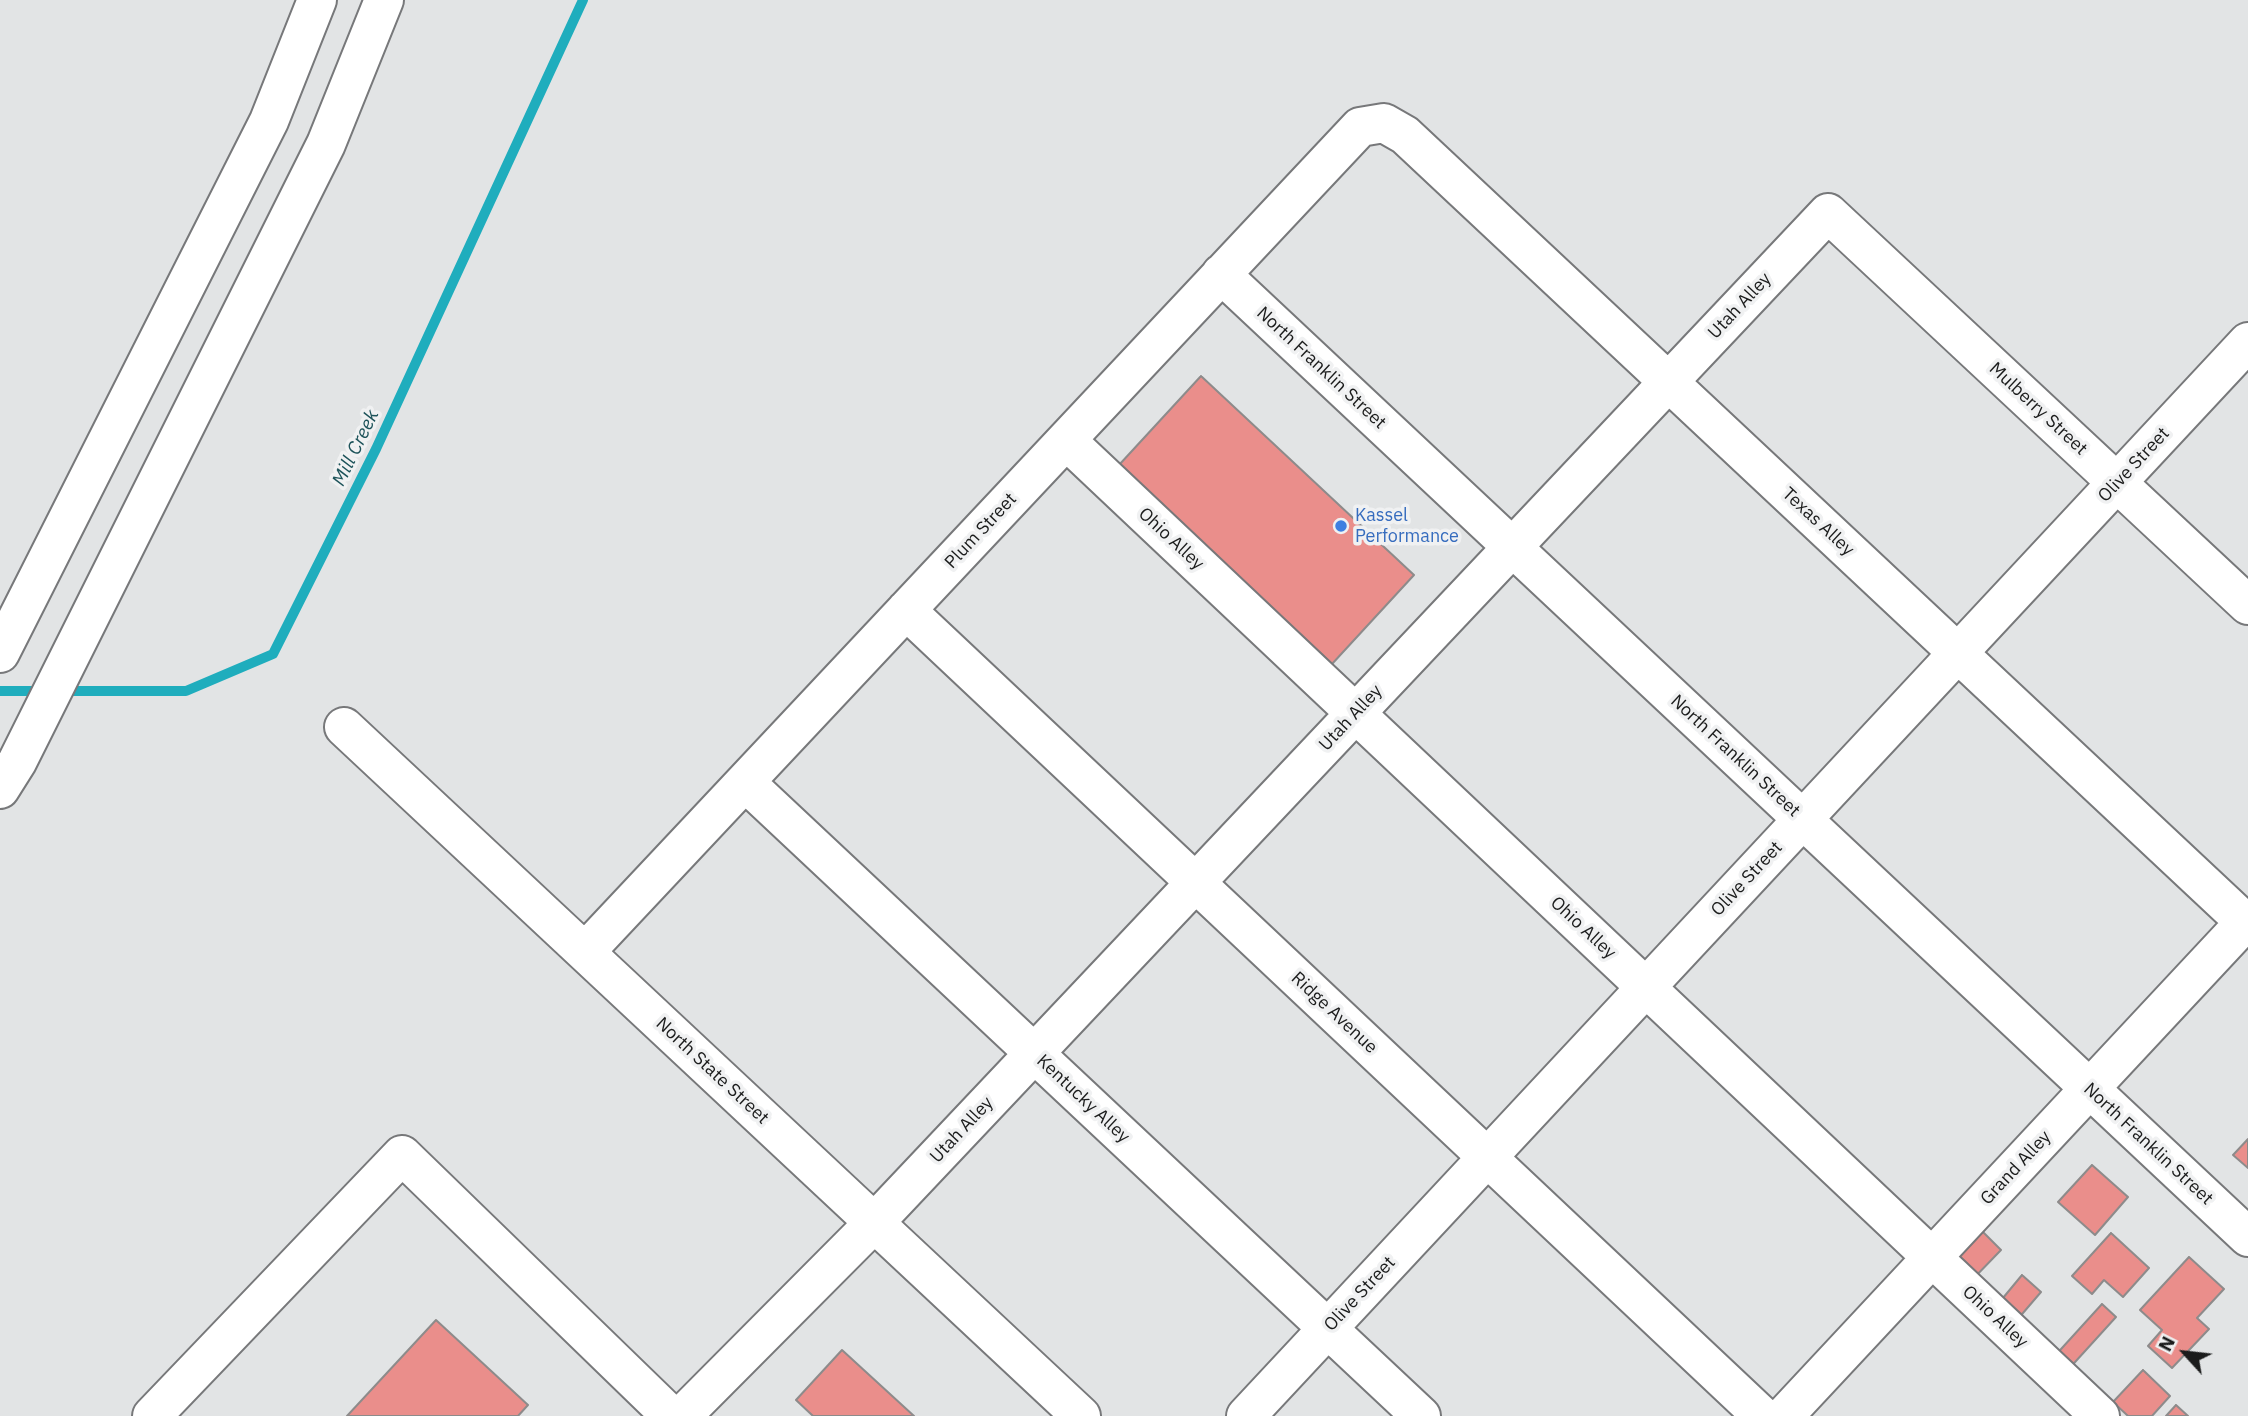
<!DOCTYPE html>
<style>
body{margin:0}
#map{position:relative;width:2248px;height:1416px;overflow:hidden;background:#e2e4e5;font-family:"IBM Plex Sans",sans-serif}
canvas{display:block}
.north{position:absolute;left:2150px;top:1318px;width:70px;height:70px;-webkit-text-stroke:5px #f0f1f2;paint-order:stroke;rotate:297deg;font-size:19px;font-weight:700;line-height:28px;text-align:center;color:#1b1c1c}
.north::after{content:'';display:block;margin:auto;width:24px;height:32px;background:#1b1c1c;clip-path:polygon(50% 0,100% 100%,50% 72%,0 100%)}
</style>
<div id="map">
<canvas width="2248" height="1416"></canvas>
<div class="north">N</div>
</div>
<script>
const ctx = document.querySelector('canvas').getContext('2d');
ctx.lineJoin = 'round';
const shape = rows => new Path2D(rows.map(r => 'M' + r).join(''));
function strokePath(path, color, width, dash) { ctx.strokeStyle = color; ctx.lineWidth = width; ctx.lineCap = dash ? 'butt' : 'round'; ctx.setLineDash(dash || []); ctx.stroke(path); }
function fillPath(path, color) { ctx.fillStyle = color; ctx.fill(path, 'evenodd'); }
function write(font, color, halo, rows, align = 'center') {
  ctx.font = font + ' "IBM Plex Sans",sans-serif'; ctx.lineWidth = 7; ctx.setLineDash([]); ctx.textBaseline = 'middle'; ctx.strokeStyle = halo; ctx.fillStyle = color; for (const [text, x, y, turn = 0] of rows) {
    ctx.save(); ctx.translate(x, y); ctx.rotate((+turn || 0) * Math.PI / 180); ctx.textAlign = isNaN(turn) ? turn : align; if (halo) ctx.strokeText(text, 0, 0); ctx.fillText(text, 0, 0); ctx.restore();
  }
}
strokePath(shape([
 [0,691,42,691],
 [62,691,186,691,273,654,376,449,583,0]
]), '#1fadbd', 10);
const building = shape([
 [1201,376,1414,575,1332,664,1119,465,1201,376],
 [2248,1139,2248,1168,2233,1155,2248,1139],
 [2092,1165,2128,1197,2095,1235,2058,1202,2092,1165],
 [1979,1228,2001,1250,1971,1281,1949,1259,1979,1228],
 [2111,1233,2149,1268,2123,1297,2104,1280,2092,1294,2072,1276,2111,1233],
 [2189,1257,2224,1289,2197,1318,2209,1329,2172,1368,2148,1346,2162,1330,2140,1310,2189,1257],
 [2022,1275,2041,1292,2017,1320,1998,1304,2022,1275],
 [2102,1304,2116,1317,2066,1372,2052,1359,2102,1304],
 [436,1320,528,1405,518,1416,347,1416,436,1320],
 [842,1350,914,1416,813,1416,796,1400,842,1350],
 [2143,1370,2170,1396,2152,1416,2128,1416,2113,1402,2143,1370],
 [2176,1405,2188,1416,2166,1416,2176,1405]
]);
fillPath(building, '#ea8e8b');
strokePath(building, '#8d8b8b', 2);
const minor = shape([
 [1221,274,2248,1237],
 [1066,440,2100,1416],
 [906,610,1762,1416],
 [344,727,1081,1416],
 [745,782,1421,1416],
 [585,952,1360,127,1384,123,1405,135,2248,925],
 [152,1416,402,1155,671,1416],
 [682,1416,874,1223,1828,213,2248,605],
 [1246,1416,2248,342],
 [1784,1416,2248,919]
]);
const highway = shape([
 [0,653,269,121,317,0],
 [0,789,17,762,326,144,384,0]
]);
strokePath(minor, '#77787a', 42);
strokePath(highway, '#77787a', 42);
strokePath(minor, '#fff', 38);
strokePath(highway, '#fff', 38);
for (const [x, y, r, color] of [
 [1341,526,7,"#3f7fe0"]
]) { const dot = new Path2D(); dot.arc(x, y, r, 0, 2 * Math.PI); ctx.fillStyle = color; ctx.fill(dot); strokePath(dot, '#f0f1f2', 2.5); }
write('18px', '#1b1c1c', '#f0f1f2', [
 ["Utah Alley",1740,306,-47],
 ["North Franklin Street",1321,368,43],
 ["Mulberry Street",2038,409,43],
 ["Olive Street",2134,465,-47],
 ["Texas Alley",1818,522,43],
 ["Plum Street",981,531,-47],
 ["Ohio Alley",1171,539,43],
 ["Utah Alley",1351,718,-47],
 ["North Franklin Street",1735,756,43],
 ["Olive Street",1747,879,-47],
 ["Ohio Alley",1583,928,43],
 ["Ridge Avenue",1334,1013,43],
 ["North State Street",712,1071,43],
 ["Kentucky Alley",1083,1099,43],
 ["Utah Alley",962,1130,-47],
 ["North Franklin Street",2148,1144,43],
 ["Grand Alley",2016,1168,-47],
 ["Olive Street",1360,1294,-47],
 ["Ohio Alley",1995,1317,43]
]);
write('18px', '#366cbe', '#f0f1f2', [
 ["Kassel",1355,516],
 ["Performance",1355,537]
], 'left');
write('italic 19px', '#1d535a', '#f0f1f2', [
 ["Mill Creek",356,448,-64]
]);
</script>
